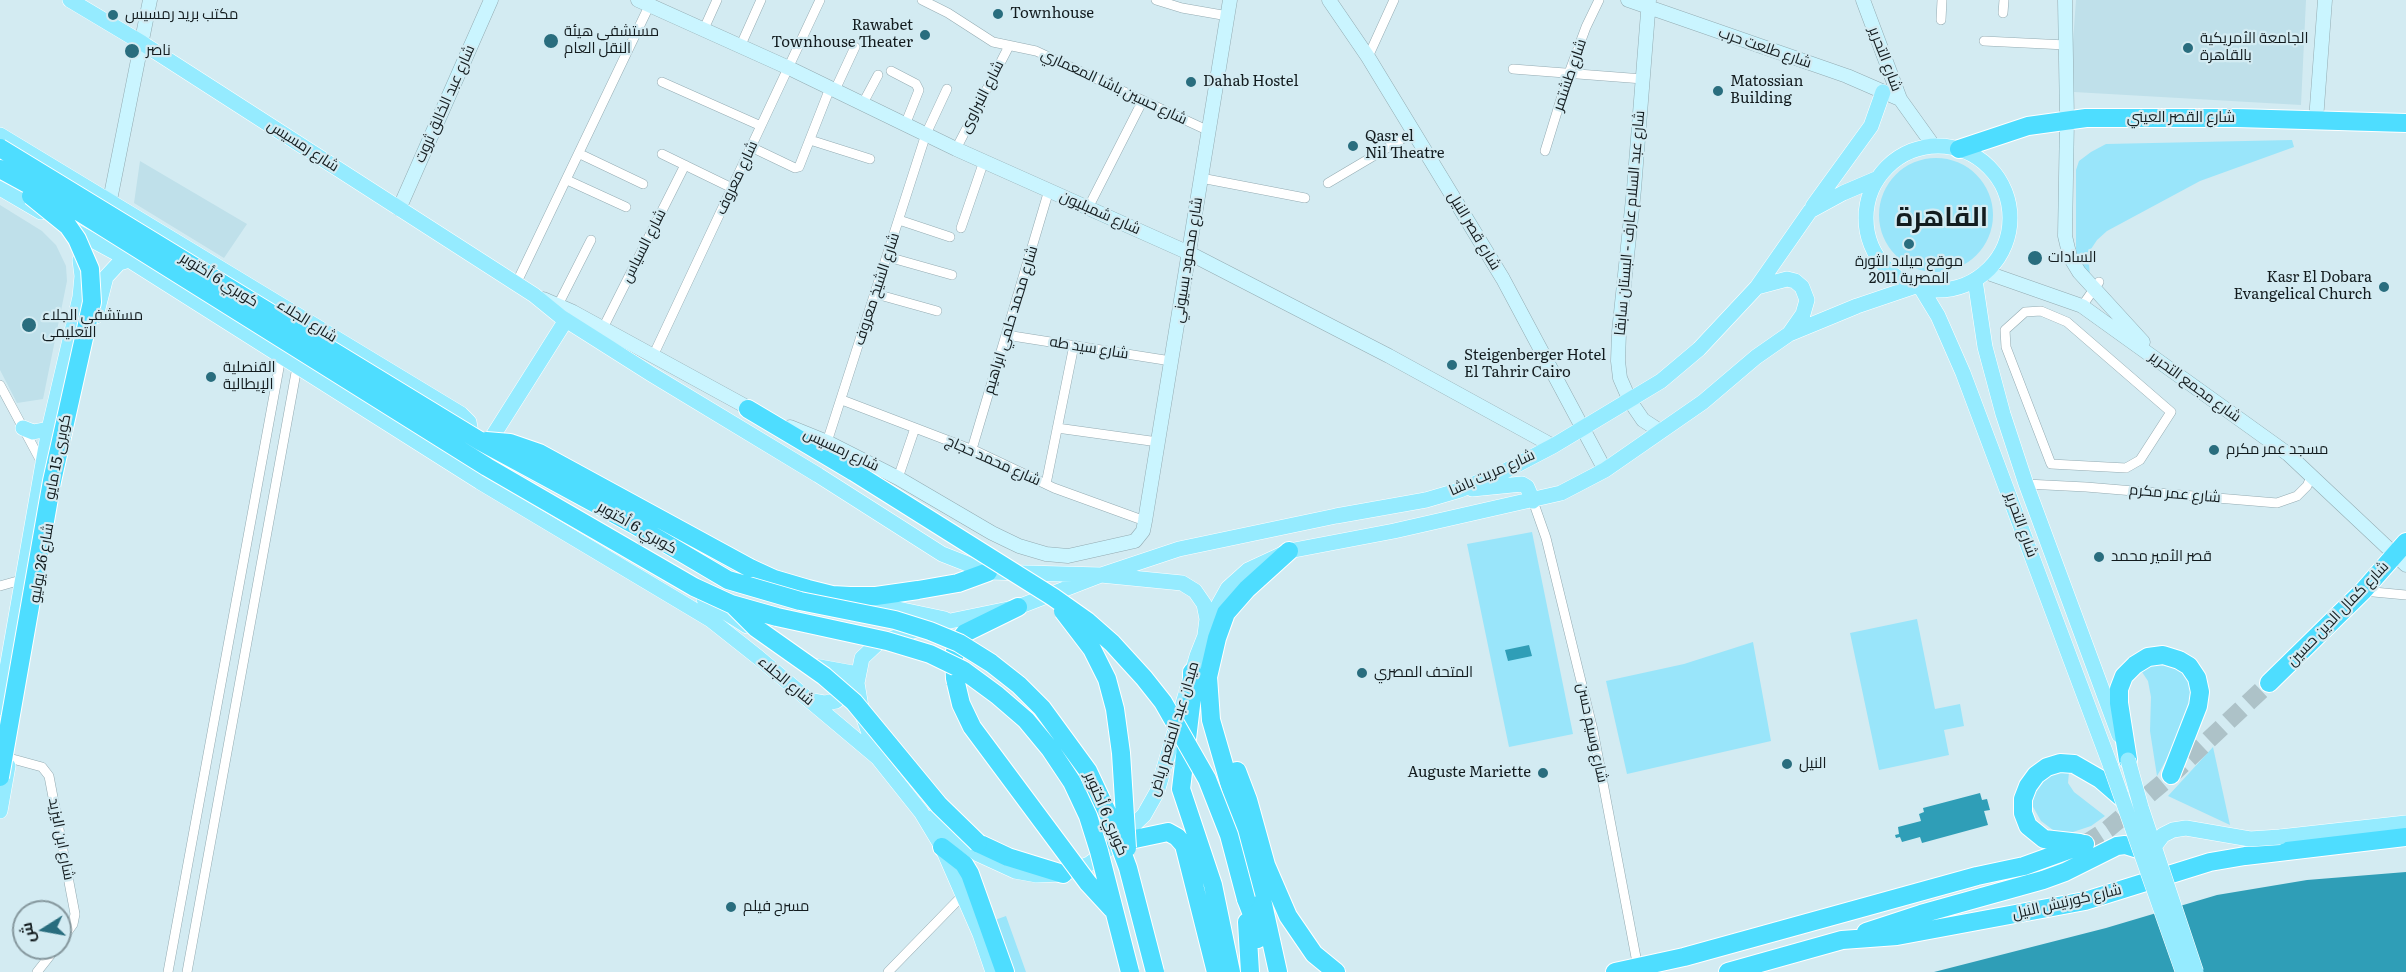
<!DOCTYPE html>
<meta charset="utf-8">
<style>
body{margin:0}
#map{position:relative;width:2406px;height:972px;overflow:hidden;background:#d3ebf2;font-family:Literata,Cairo,serif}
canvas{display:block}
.north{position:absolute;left:12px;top:900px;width:60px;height:60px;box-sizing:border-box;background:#d3ebf2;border:2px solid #86989e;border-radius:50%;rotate:259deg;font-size:16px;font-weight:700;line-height:24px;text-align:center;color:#131c1f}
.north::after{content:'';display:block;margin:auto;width:21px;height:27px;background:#296d7e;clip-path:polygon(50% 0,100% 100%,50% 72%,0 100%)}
</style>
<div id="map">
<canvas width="2406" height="972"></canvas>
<div class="north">ش</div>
</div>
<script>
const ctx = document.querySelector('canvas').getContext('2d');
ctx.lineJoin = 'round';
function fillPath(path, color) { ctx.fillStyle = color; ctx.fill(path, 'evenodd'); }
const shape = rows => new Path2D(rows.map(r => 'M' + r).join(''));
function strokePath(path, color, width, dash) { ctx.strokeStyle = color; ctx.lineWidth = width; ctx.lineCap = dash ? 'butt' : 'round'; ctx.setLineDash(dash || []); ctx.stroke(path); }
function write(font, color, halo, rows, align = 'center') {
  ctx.font = font + ' Literata,Cairo,serif'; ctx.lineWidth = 4.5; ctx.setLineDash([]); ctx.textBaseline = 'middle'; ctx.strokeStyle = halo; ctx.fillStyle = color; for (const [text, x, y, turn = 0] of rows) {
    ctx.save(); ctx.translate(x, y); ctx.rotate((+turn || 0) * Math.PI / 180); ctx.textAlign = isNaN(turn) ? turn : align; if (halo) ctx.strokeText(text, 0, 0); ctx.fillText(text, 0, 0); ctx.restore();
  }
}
fillPath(shape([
 [2076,0,2306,0,2301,105,2074,92,2070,84],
 [140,161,247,224,224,258,134,203],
 [0,205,42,231,56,245,66,266,67,281,43,399,17,403,0,370]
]), '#bfe0ea');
fillPath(shape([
 [2292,140,2294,147,2200,181,2107,231,2097,240,2091,249,2089,264,2090,276,2082,268,2076,254,2076,170,2079,161,2091,152,2106,144],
 '1879 215a57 57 0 1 1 114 0a57 57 0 1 1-114 0Z',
 [1532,532,1573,734,1509,747,1467,544],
 [1917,619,1935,709,1960,704,1964,726,1944,730,1949,755,1879,770,1850,633],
 [1753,642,1771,741,1627,774,1606,681,1684,664],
 [2162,663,2179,667,2191,680,2193,699,2179,738,2157,776,2150,731,2151,697,2148,681,2142,672,2147,666],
 [2213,747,2230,825,2168,796],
 [2062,771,2069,772,2068,783,2074,792,2105,816,2091,826,2073,832,2057,833,2041,821,2032,805,2036,788,2047,774],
 [1006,916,1026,972,1010,972,992,921]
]), '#99e5fa');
fillPath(shape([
 [1529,645,1532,656,1508,661,1505,650],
 [1980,793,1982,800,1987,799,1990,810,1984,811,1988,825,1922,843,1920,837,1902,842,1900,837,1896,838,1895,835,1899,834,1898,827,1921,821,1919,814,1924,812,1923,808],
 [2406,872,2406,972,1934,972,2106,928,2217,895,2307,880]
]), '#2f9eb7');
strokePath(shape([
 [2085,844,2108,829,2166,780,2269,683]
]), '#adc2c8', 18, [18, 9]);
const street = shape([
 [922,0,948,13,993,42,1036,51,1209,131],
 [1156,0,1182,8,1228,16],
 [2003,13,2004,0],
 [1941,20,1942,0],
 [703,31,717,0],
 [1984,41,2066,45],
 [740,47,761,0],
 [1368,57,1394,0],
 [1513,69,1643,79],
 [891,71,916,84,919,90,905,125],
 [662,82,761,126],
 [835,90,855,47],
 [863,103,878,75],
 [810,140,870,159],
 [751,147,795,168,799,167,830,88],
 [956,149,1009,46],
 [1545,151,1569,73,1586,27,1599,0],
 [580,154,643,184],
 [662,154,732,188],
 [1201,178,1305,198],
 [567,180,626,207],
 [1328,183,1414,132],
 [1088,208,1142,102],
 [899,220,950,237],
 [961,228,984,161],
 [888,257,952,275],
 [516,284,651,2],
 [876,294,937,311],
 [558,305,591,240],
 [2082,306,2099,282],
 [2041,311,2067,322,2171,412,2140,460,2126,468,2051,464,2006,347,2005,330,2025,312,2041,311],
 [603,328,685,165],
 [1006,335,1171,361],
 [653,356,820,0],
 [0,385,43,465],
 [842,400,978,452,1054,488,1145,521],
 [1057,428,1158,442],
 [827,442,926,134,947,89],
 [972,449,1049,190],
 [898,478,915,428],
 [1046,484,1074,345],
 [2026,484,2086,487,2277,503,2297,496,2307,486,2312,475],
 [1533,501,1546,538,1593,730,1638,968],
 [0,586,21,580],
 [2363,591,2406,595],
 [9,758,42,767,49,776,75,914,73,924,60,942],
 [37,972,56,948],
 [168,972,281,357],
 [187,972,297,367],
 [888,972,963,895]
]);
const secondary = shape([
 [638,0,789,68,956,149,1189,253,1389,356,1553,446],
 [1329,0,1368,57,1503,279,1605,470],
 [1628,0,1847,76,1900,99],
 [1649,0,1634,189,1619,332,1618,361,1620,378,1630,401,1643,420,1660,431],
 [1863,0,1900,99,1933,145],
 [2065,0,2067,119,2065,236,2070,257,2079,272,2143,342],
 [2316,120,2325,0],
 [110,200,150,0],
 [399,209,491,0],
 [1985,272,2082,306,2288,454,2406,565],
 [543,299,573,312,756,412],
 [790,427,827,442,898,478,992,533,1019,546,1046,554,1068,556,1135,541,1143,531,1145,521,1230,0]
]);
const primary = shape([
 [70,0,142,43,534,295,561,317,651,374,818,475,942,554,988,572,1101,575,1182,583,1195,591,1204,604,1207,619,1205,635],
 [0,135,461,414,469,422,473,444],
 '1866 218a72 72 0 1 1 144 0a72 72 0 1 1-144 0Z',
 [0,188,41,212],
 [1813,206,1871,126,1883,92],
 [68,227,129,260,480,482,711,620,759,658,878,758,921,812,942,847,980,934,993,972],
 [1975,280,1985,347,2003,414,2026,484,2119,735],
 [1757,287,1787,279,1795,281,1802,287,1807,300,1803,314,1789,334],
 [1921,288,1938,316,1963,373,2111,767],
 [96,316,106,277,119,263,129,260],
 [23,428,33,432,49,429],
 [484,450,566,320],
 [1472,489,1522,484,1527,487,1533,501],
 [704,599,747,626],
 [860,601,945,619],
 [814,666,858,674],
 [809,700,825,703,836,701,846,693,845,685],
 [0,708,49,429,80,297,82,276,80,260],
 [877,756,862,713,857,683,862,658,878,643,931,625,1018,607,1101,575,1179,549,1336,516,1426,500,1460,490,1507,470,1553,446,1661,381,1699,349,1757,287,1810,211,1843,193,1876,179],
 [0,811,8,766],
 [928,818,978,854,1015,871,1037,875,1063,874,1089,864,1104,853,1144,815,1157,792,1197,656,1214,613,1228,588,1248,570,1289,551,1394,531,1561,493,1605,470,1703,402,1756,357,1789,334,1857,306,1916,286],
 [2280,837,2406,823]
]);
const highway = shape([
 [1959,149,2028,126,2086,118,2237,118,2406,123],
 [748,409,854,472],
 [750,568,774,579,808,589,832,595,850,596,876,596,918,590,958,583,988,572],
 [1192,672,1192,697,1181,789,1213,885,1231,972],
 [955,679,954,655,958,642,965,633,1018,607],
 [2269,683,2363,591,2406,542],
 [2128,760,2119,703,2119,689,2124,676,2135,665,2148,657,2163,655,2179,660,2189,666,2197,678,2200,692,2198,706,2171,775],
 [1237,771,1248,800,1266,865,1288,916,1314,954,1336,972],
 [978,843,1008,857,1063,874],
 [1116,843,1168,832,1177,837,1184,845,1216,972],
 [2080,843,2044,839,2028,826,2023,813,2023,799,2028,786,2036,775,2047,767,2060,763,2074,764,2100,779,2122,798],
 [942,847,964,864,970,874,1005,972],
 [1246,899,1253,917,1258,939],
 [1247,922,1250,972],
 [1866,932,1921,914,2043,880,2065,872,2117,846,2125,845,2141,850],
 [1278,972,1259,886,1211,720,1208,677,1217,638,1226,613,1247,589,1289,551],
 [1615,972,1684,957,1977,876,2024,866,2085,844],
 [1728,972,1842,940,1897,936,2085,901,2210,862,2245,856,2406,837]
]);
strokePath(street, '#94abb2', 10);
strokePath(secondary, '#94abb2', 15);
strokePath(primary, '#fff', 16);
strokePath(highway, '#fff', 20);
strokePath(street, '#fff', 9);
strokePath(secondary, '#caf5ff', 14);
strokePath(primary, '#95ebff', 15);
strokePath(highway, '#4eddff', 18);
const primaryBridge = shape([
 [2128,760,2141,807,2196,972],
 [2111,767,2183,972],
 [2154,847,2163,835,2173,830,2186,828,2250,839,2280,837]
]);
const highwayBridge = shape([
 [0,148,480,441,633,524,728,580,800,601,895,620,930,631,959,643,991,663,1019,685,1042,708,1088,771,1109,816,1128,868,1155,972],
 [0,169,81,213,487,467,694,587,731,604,777,617,887,641,930,654,963,670,997,695,1026,720,1050,749,1072,782,1088,816,1099,851,1130,972],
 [486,441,510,443,539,453,750,568],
 [854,472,1053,597,1087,621,1112,643,1144,678,1163,702,1207,779,1229,835,1246,899],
 [733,605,756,628,824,676,854,702,939,805,978,843],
 [1063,611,1092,649,1107,679,1115,709,1121,753,1127,848],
 [956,683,961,704,972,727,1088,883,1112,909],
 [0,777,52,481,92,302,90,269,77,239,68,226,31,196]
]);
strokePath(primaryBridge, '#fff', 16, []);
strokePath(highwayBridge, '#fff', 20, []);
strokePath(primaryBridge, '#95ebff', 15);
strokePath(highwayBridge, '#4eddff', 18);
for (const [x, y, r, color] of [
 [998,14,6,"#296d7e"],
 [113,15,6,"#296d7e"],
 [925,35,6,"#296d7e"],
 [551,41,8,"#296d7e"],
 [2188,48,6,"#296d7e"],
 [132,51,8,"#296d7e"],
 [1191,82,6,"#296d7e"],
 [1718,91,6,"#296d7e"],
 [1353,146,6,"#296d7e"],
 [1909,244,6,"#296d7e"],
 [2035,258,8,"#296d7e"],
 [2384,287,6,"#296d7e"],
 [29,325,8,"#296d7e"],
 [1452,365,6,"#296d7e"],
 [211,377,6,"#296d7e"],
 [2214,450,6,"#296d7e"],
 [2099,557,6,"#296d7e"],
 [1362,673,6,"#296d7e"],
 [1787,764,6,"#296d7e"],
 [1543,773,6,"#296d7e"],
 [731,907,6,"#296d7e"]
]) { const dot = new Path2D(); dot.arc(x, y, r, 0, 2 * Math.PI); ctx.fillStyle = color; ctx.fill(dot); strokePath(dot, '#d3ebf2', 2); }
write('15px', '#131c1f', '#d3ebf2', [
 ["Townhouse",1010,14],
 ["مكتب بريد رمسيس",125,15],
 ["Rawabet",913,26,"right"],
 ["Townhouse Theater",913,43,"right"],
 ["مستشفى هيئة",564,32],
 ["النقل العام",564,49],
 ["الجامعة الأمريكية",2200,39],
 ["بالقاهرة",2200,56],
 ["ناصر",146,51],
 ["Dahab Hostel",1203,82],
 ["Matossian",1730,82],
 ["Building",1730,99],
 ["Qasr el",1365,137],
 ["Nil Theatre",1365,154],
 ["السادات",2048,258],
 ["موقع ميلاد الثورة",1909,262,"center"],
 ["المصرية 2011",1909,279,"center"],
 ["Kasr El Dobara",2372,278,"right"],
 ["Evangelical Church",2372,295,"right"],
 ["مستشفى الجلاء",42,316],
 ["التعليمى",42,333],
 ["Steigenberger Hotel",1464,356],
 ["El Tahrir Cairo",1464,373],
 ["القنصلية",223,368],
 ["الإيطالية",223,385],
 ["مسجد عمر مكرم",2226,450],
 ["قصر الأمير محمد",2111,557],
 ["المتحف المصري",1374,673],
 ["النيل",1799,764],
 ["Auguste Mariette",1531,773,"right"],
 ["مسرح فيلم",743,907]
], 'left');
write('15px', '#131c1f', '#d3ebf2', [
 ["شارع طلعت حرب",1765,48,19],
 ["شارع التحرير",1885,59,69],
 ["شارع طشتمر",1570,75,-71],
 ["شارع حسين باشا المعماري",1114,87,25],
 ["شارع النبراوى",982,97,-63],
 ["شارع عبد الخالق ثروت",445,104,-66],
 ["شارع القصر العيني",2181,118],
 ["شارع رمسيس",303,146,33],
 ["شارع معروف",737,178,-65],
 ["شارع شمبليون",1100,213,24],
 ["شارع عبد السلام عارف - البستان سابقا",1630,223,-85],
 ["شارع قصر النيل",1474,231,59],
 ["شارع السياس",644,246,-63],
 ["شارع محمود بسيوني",1188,260,-81],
 ["كوبري 6 أكتوبر",219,280,32],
 ["شارع الشيخ معروف",877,289,-72],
 ["شارع محمد حلمي ابراهيم",1011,320,-73],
 ["شارع الجلاء",307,321,32],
 ["شارع سيد طه",1089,348,9],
 ["شارع مجمع التحرير",2195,387,36],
 ["شارع رمسيس",841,450,25],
 ["كوبرى 15 مايو",58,457,-79],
 ["شارع محمد حجاج",993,461,24],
 ["شارع مريت باشا",1492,473,-24],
 ["شارع عمر مكرم",2175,494,5],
 ["شارع التحرير",2021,525,70],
 ["كوبري 6 أكتوبر",637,528,30],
 ["شارع 26 يوليو",42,563,-80],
 ["شارع كمال الدين حسين",2338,614,-46],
 ["شارع الجلاء",786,681,40],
 ["ميدان عبد المنعم رياض",1174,729,-73],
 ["شارع وسيم حسن",1592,733,78],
 ["كوبري 6 أكتوبر",1106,814,67],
 ["شارع ابن اليزيد",61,839,79],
 ["شارع كورنيش النيل",2067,902,-13]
]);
write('bold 27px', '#131c1f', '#d3ebf2', [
 ["القاهرة",1942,218]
]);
</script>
